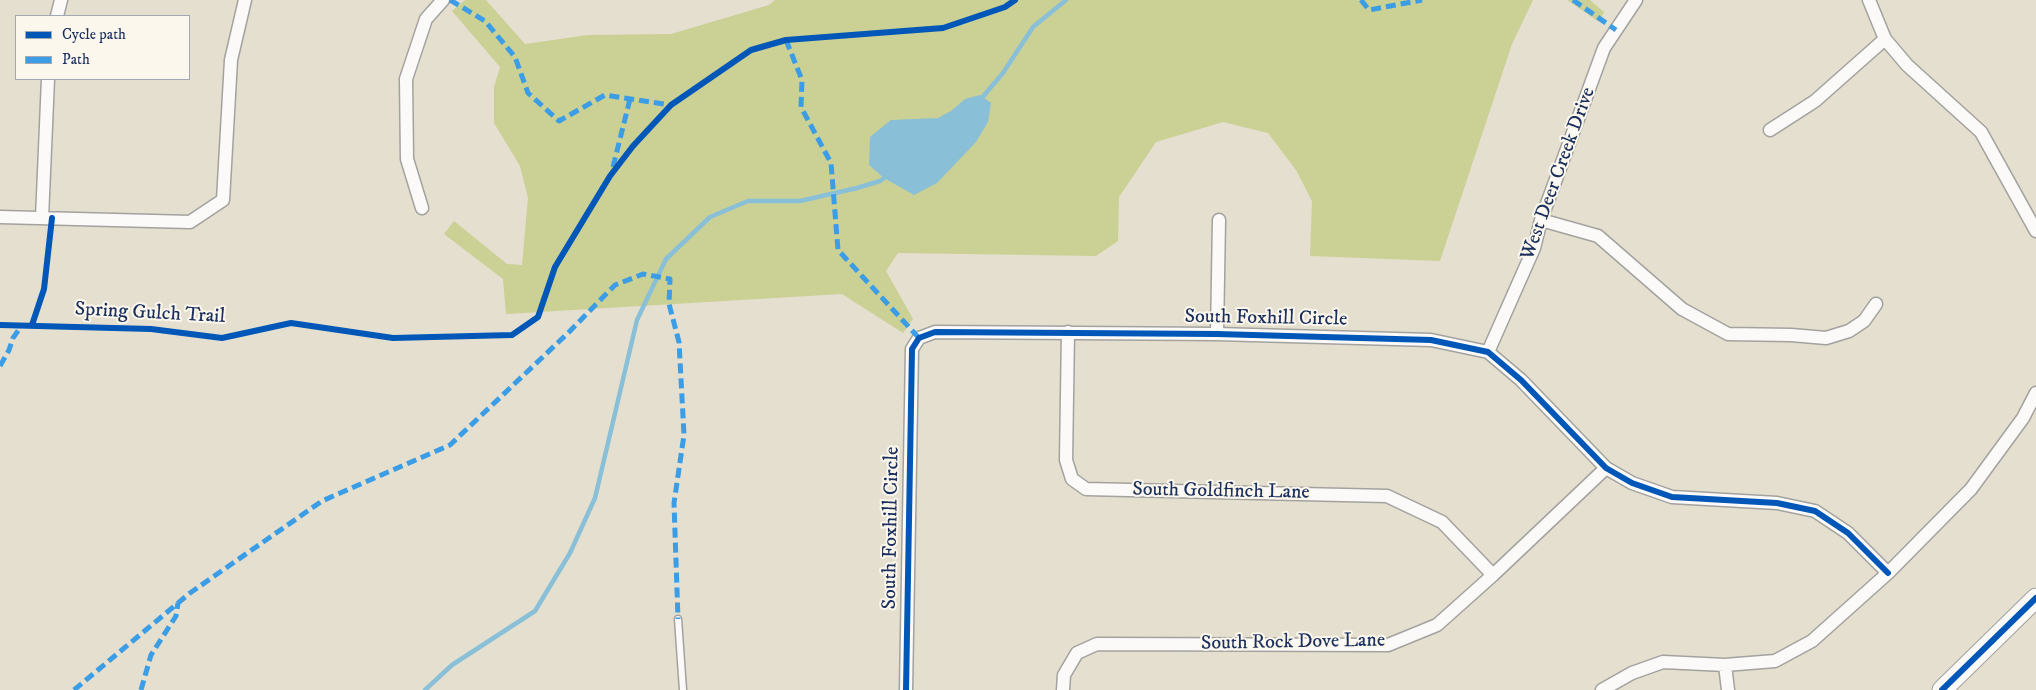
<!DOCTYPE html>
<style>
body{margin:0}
#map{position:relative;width:2036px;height:690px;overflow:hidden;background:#e4dfce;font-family:"IM FELL DW Pica",serif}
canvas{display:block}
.legend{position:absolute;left:15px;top:15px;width:175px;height:65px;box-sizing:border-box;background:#fbf7ec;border:1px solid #a1a7b3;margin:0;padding:6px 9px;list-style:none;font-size:15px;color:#1b2f5e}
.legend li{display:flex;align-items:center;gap:10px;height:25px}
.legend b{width:25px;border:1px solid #a1a7b3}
</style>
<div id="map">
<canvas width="2036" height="690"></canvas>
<ul class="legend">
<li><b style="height:6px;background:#0057b8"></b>Cycle path</li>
<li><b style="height:6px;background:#3b9de6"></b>Path</li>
</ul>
</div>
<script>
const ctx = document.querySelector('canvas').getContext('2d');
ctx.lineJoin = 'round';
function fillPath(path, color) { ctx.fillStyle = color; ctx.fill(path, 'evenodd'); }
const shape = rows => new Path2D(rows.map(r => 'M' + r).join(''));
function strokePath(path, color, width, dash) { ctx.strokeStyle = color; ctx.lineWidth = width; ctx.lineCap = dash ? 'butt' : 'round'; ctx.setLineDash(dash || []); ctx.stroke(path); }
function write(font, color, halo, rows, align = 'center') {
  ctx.font = font + ' "IM FELL DW Pica",serif'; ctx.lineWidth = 4; ctx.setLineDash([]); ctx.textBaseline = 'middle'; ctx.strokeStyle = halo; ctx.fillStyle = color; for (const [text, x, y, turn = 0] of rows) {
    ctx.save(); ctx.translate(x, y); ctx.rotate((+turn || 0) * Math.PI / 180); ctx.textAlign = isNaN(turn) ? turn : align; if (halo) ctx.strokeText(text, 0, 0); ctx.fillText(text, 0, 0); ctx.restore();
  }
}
fillPath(shape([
 [465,0,486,0,525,44,588,35,671,34,769,5,775,0,1533,0,1512,44,1440,261,1310,256,1312,201,1296,170,1268,133,1223,122,1156,142,1119,197,1118,241,1096,256,898,253,886,271,913,319,903,333,842,294,506,314,503,279,444,234,454,221,507,264,522,265,528,198,520,166,494,123,494,87,500,67,452,11],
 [1567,0,1590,0,1604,12,1599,22]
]), '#cbd095');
fillPath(shape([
 [980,95,991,103,988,122,976,142,937,183,914,195,884,178,869,165,870,137,891,120,938,118,951,111,965,99]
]), '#89c0d8');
strokePath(shape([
 [980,100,1003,73,1033,27,1066,0],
 [425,690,452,665,535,611,570,553,595,498,637,320,666,259,710,217,748,201,800,201,857,188,880,181,887,176]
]), '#89c0d8', 4.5);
const service = shape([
 [678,619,683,690]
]);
const minor = shape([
 [1869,0,1885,39,1907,65,1981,132,2036,231],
 [57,16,61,0],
 [1770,130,1815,101,1885,39],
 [422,208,407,159,406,79,426,19,443,0],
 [0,217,190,222,223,200,231,60,245,0],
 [42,218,48,79],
 [1541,220,1598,236,1682,309,1728,334,1791,335,1826,338,1849,331,1864,321,1876,304],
 [1068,332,1066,460,1072,479,1086,489,1387,496,1442,522,1493,575],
 [1217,334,1219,220],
 [1488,352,1534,248,1541,220,1604,48,1636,0],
 [1725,665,1728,690],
 [906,690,912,349,919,338,935,332,1217,334,1431,340,1488,352,1521,380,1606,468,1632,483,1672,497,1777,503,1815,511,1848,533,1888,573],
 [1063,690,1064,675,1077,653,1097,644,1388,645,1437,625,1493,575,1606,468],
 [1602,690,1632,673,1663,662,1725,665,1775,661,1812,641,1888,573,1971,489,2023,418,2036,393]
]);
const primary = shape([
 [1942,690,2036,598]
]);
strokePath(service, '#a3a29f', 9);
strokePath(minor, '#a3a29f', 15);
strokePath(primary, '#a3a29f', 21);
strokePath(service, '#fbfaf8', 6);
strokePath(minor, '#fbfaf8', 12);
strokePath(primary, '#fbfaf8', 19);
strokePath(shape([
 [450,0,485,21,515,57,528,93,559,121,605,95,671,105],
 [1361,0,1369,10,1422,0],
 [1573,0,1616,30],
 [786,40,802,80,801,107,831,163,838,250,919,338],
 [613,167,630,99],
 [0,366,9,350,13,338,22,325],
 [74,690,190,593,322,501,450,445,568,333,615,285,643,274,670,279,669,304,679,342,684,435,674,503,678,619],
 [141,690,151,655,176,616,178,603]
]), '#3b9de6', 5, [10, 5]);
strokePath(shape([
 [0,325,151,329,222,338,291,323,393,338,512,335,538,317,555,267,610,176,633,146,671,105,751,50,786,40,943,28,1005,7,1015,0],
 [32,325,44,289,52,218],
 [906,690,912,349,919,338,935,332,1217,334,1431,340,1488,352,1521,380,1606,468,1632,483,1672,497,1777,503,1815,511,1848,533,1888,573],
 [1942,690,2036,598]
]), '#0057b8', 6);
write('20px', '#1b2f5e', '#fbf7ec', [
 ["West Deer Creek Drive",1559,174,-70],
 ["Spring Gulch Trail",150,314,3],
 ["South Foxhill Circle",1266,319,1],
 ["South Goldfinch Lane",1221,492,1],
 ["South Foxhill Circle",892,528,-89],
 ["South Rock Dove Lane",1293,643,-1]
]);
</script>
